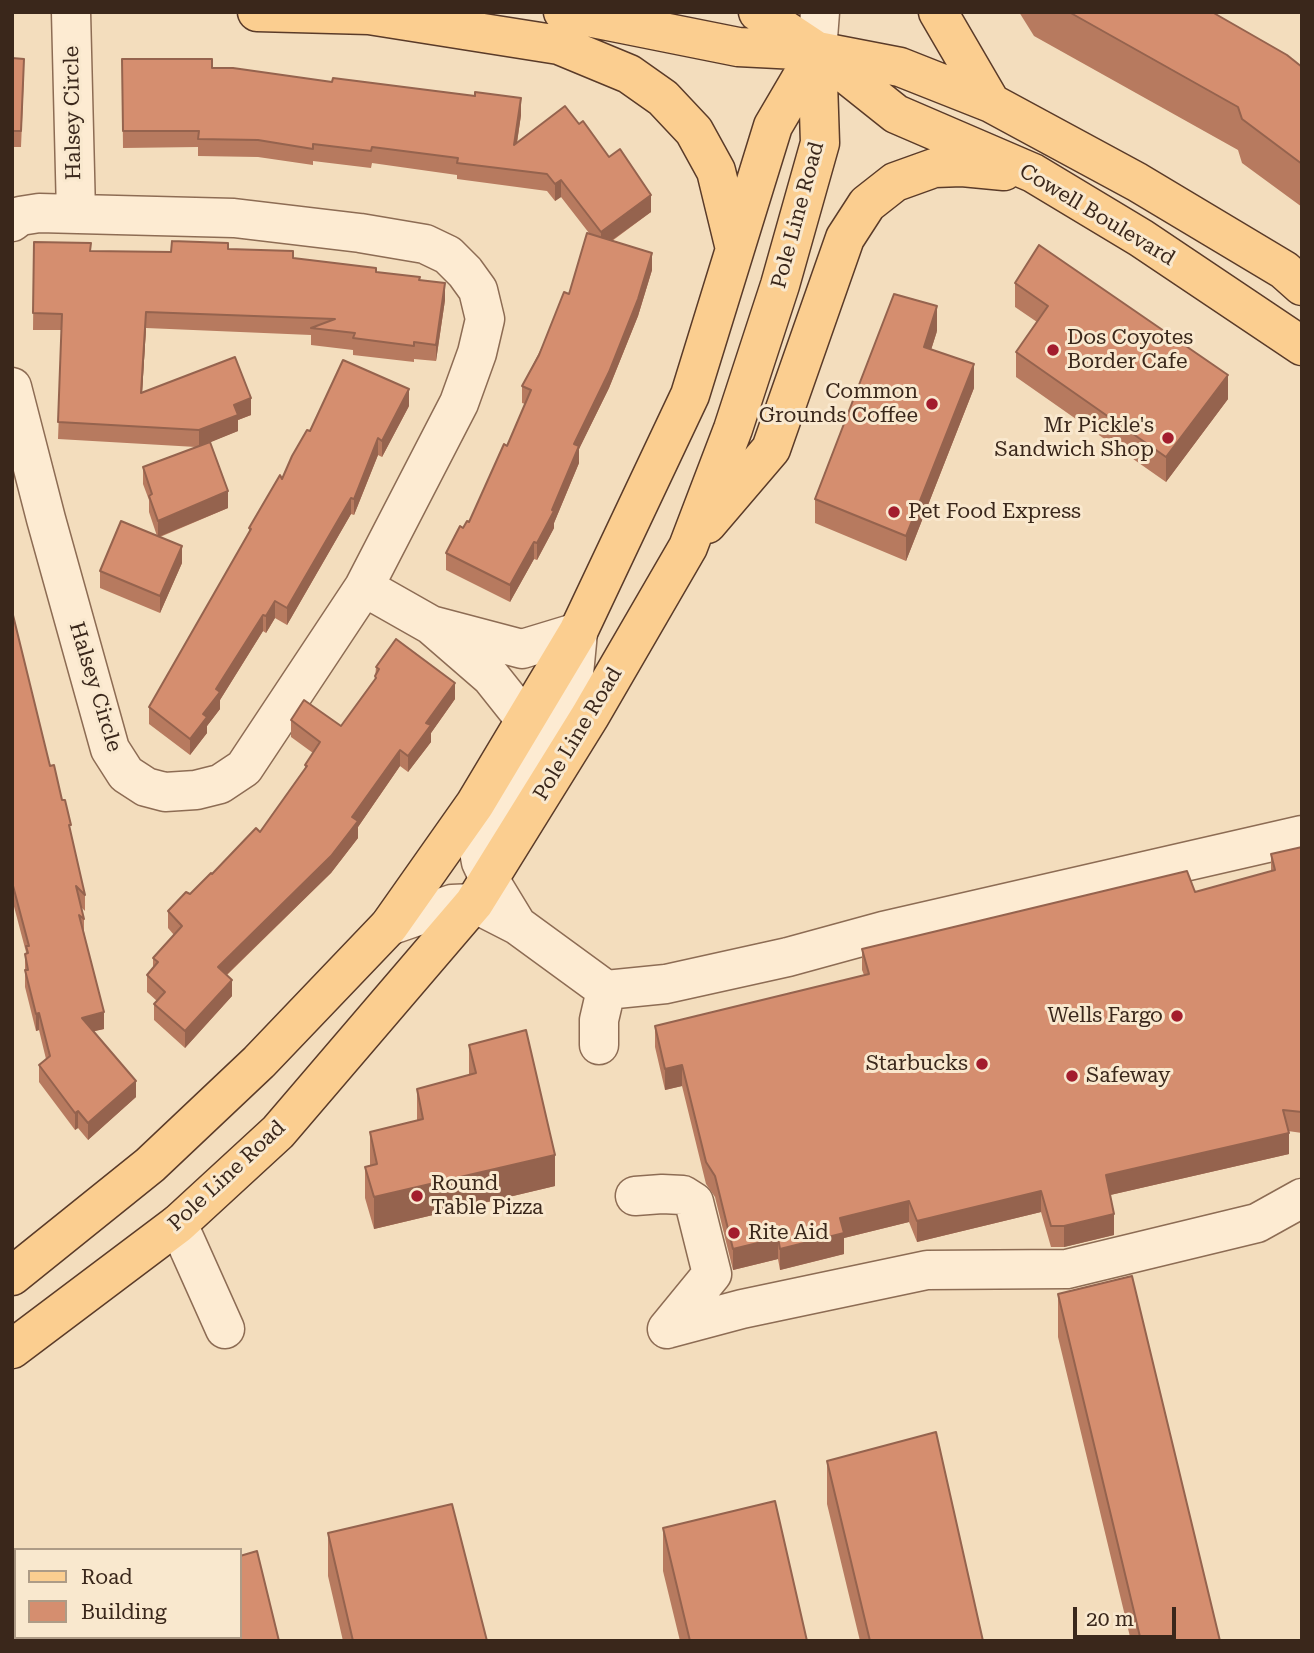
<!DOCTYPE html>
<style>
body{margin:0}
#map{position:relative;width:1314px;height:1653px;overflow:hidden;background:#f3ddbd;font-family:"Roboto Serif",serif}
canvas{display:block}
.frame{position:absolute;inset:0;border:14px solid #3a271b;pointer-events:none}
.legend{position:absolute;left:14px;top:1548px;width:228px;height:91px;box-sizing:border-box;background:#f9e8ce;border:2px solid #ad9b86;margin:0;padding:9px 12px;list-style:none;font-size:21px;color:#3a271b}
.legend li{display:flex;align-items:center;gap:14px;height:35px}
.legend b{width:35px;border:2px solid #ad9b86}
.scale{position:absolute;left:1073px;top:1607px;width:103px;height:32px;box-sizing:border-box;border:4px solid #3a271b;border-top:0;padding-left:9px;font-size:21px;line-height:24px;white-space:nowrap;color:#3a271b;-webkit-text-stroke:5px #f9e8ce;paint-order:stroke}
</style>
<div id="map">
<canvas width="1314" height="1653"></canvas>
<div class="frame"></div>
<ul class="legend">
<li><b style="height:9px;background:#fbce90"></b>Road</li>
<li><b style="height:19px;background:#d58e6f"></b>Building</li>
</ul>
<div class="scale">20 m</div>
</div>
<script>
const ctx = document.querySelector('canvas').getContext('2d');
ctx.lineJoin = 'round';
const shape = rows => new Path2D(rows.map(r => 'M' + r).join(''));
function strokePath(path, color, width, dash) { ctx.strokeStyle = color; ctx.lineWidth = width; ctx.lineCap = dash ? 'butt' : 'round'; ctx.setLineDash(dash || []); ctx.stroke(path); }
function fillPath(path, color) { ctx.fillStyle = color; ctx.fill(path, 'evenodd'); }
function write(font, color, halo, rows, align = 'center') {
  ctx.font = font + ' "Roboto Serif",serif'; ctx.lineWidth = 6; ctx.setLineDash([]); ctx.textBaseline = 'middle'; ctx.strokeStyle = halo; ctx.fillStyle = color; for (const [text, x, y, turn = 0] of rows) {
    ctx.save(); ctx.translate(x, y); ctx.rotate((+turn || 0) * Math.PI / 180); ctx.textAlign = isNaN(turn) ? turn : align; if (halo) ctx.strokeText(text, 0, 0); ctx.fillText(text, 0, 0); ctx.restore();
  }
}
const minor = shape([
 [71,12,76,213],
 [817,51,820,12],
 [12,222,20,216,39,213,234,218,360,233,425,244,448,255,465,272,478,290,485,319,477,353,459,403,364,587,244,768,220,784,196,790,165,792,146,787,126,774,110,749,46,519,12,387],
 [364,587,431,625,491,677,526,721],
 [431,625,522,649,578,632,571,705,479,851,481,862,489,879,517,925],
 [389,926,452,904,474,903,517,925,606,990,599,1020,599,1045],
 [606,990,666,984,788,957,883,931,1302,835],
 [635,1196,662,1194,683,1195,694,1202,712,1274,667,1329],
 [178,1224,225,1329],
 [667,1329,742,1309,927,1270,1067,1269,1257,1223,1302,1198]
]);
const major = shape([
 [257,12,369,15,395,12],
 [563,12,738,47,817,51,900,67,991,103,1137,182,1284,270,1302,286],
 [758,12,817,51,896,114,1033,173,1141,238,1302,346],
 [938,12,991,103],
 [369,15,559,45,629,74,663,98,694,131,716,171,735,249],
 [707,524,771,449,845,238,867,204,895,182,934,168,962,167,1004,171],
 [12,1276,150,1165,259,1062,389,926,475,804,578,632,690,395,773,126,817,51],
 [12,1349,178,1224,278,1132,474,903,590,716,688,547,733,429,780,285,820,143,817,51]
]);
strokePath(minor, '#8d6c54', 41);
strokePath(major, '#5a3b29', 41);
strokePath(minor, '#fdebd2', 38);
strokePath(major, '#fbce90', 38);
fillPath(shape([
 [1019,12,1212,12,1302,67,1302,207,1242,163,1238,150,1034,36],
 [12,58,24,75,21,147,12,147],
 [122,59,212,68,521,115,517,143,579,124,651,212,612,241,652,270,638,316,609,388,579,449,579,463,554,523,554,528,537,560,534,559,510,602,446,570,446,553,469,522,507,446,525,404,522,403,522,386,569,294,589,233,561,197,555,201,547,191,457,179,457,175,372,163,371,168,313,161,313,165,258,157,198,156,198,147,123,148],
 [34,242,90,251,171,252,228,249,293,258,420,280,445,300,436,361,414,359,414,362,353,355,353,350,311,345,311,335,146,328,142,393,251,415,238,420,238,431,210,442,228,508,160,537,182,563,160,613,100,588,100,571,157,536,149,512,149,500,143,484,143,467,196,447,58,439,62,330,33,330],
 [1015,283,1228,399,1166,482,1016,377,1016,352,1037,322,1015,307],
 [937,331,931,350,974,388,906,561,815,523,815,499],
 [409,406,382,457,378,455,354,515,351,514,287,625,275,618,266,633,263,631,220,700,220,709,207,726,207,733,190,755,149,724,149,707,249,533,249,528,282,479,310,431],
 [12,611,50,766,62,800,85,895,85,911,81,907,84,919,84,932,104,1029,94,1031,136,1097,88,1140,78,1128,75,1130,39,1082,39,1065,46,1059,39,1030,36,1031,25,987,25,954,26,954,26,952,12,899],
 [376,667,455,699,431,733,431,742,408,772,400,766,358,827,358,838,331,873,227,975,232,996,185,1048,154,1020,154,1004,157,1001,147,992,147,975,153,968,153,958,174,935,168,928,168,911,190,894,260,832,305,769,305,765,313,753,291,737,291,720,341,726,375,680],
 [1302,847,1302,1133,1288,1131,1289,1154,1110,1195,1114,1235,1064,1247,1051,1247,1041,1212,917,1242,909,1222,844,1238,844,1254,780,1270,778,1259,733,1270,715,1197,706,1184,682,1086,665,1090,655,1047,655,1026,864,975,862,970,862,949,1195,892,1271,871,1271,854],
 [469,1045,555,1186,374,1229,365,1198,365,1167,370,1165,370,1132,417,1121,417,1089,469,1075],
 [1058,1294,1220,1641,1131,1641,1058,1337],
 [827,1461,983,1641,860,1641,827,1504],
 [663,1528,807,1641,680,1641,663,1571],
 [328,1533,487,1641,343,1641,328,1576],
 [132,1637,240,1637,279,1641,133,1641]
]), '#b77a5f');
fillPath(shape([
 [521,98,521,115,514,162,514,145],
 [561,180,561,197,555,201,555,184],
 [651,195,651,212,601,248,601,232],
 [652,253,652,270,638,316,609,388,579,449,579,463,554,523,554,528,537,560,537,543,552,510,574,444],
 [445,283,445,300,436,361,436,345],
 [937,306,937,331,924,372,924,347],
 [146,312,146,328,141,410,141,393],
 [974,364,974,388,906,561,906,536],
 [1228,375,1228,399,1166,482,1166,457],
 [409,389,409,406,382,457,382,441],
 [251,398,251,415,238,420,238,431,199,447,199,430,234,405],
 [378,438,378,455,354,515,354,499],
 [228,491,228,508,158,537,158,521],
 [351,498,351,514,287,625,287,608],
 [534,542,534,559,510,602,510,585],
 [182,546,182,563,160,613,160,596],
 [275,601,275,618,266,633,266,616],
 [263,615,263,631,220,700,220,709,207,726,207,733,190,755,190,739,216,689],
 [455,683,455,699,431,733,431,742,408,772,408,756,426,723],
 [400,750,400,766,358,827,358,838,331,873,218,983,218,967,352,817],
 [232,980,232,996,185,1048,185,1031],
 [104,1012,104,1029,82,1034,82,1018],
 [39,1013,39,1030,36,1031,36,1014],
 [682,1065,682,1086,665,1090,665,1069],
 [136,1081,136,1097,88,1140,88,1123],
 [78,1111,78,1128,75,1130,75,1113],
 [1289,1133,1289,1154,1106,1196,1106,1175],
 [555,1155,555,1186,374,1229,374,1197],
 [1041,1191,1041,1212,917,1242,917,1221],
 [909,1201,909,1222,844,1238,844,1254,780,1270,780,1249,840,1218],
 [1114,1214,1114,1235,1064,1247,1064,1226],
 [778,1238,778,1259,733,1270,733,1249]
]), '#95634e');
const building = shape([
 [1069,12,1212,12,1287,55,1302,67,1302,164,1242,119,1238,107,1069,12],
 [12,58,24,59,21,131,12,131,12,58],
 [122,59,212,59,212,68,233,68,332,82,333,78,475,96,475,92,521,98,514,145,565,106,579,124,583,121,609,157,620,149,651,195,601,232,561,180,555,184,547,174,457,163,458,158,372,147,371,151,313,144,313,149,258,140,198,139,199,131,123,131,122,59],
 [587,233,652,253,638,299,609,372,574,444,579,446,552,510,554,511,537,543,534,542,510,585,446,553,460,526,463,528,467,521,469,522,504,444,507,446,531,390,522,386,539,355,564,292,569,294,587,233],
 [172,241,228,243,228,249,293,251,293,258,376,268,376,272,420,277,419,280,445,283,436,345,414,342,414,346,353,338,355,333,311,328,335,319,146,312,141,393,235,357,251,398,234,405,238,415,199,430,58,422,62,314,33,313,34,242,91,243,90,251,171,252,172,241],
 [1039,245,1228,375,1166,457,1016,352,1048,306,1015,283,1039,245],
 [894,294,937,306,924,347,974,364,906,536,815,499,894,294],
 [343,360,409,389,382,441,378,438,354,499,351,498,287,608,275,601,266,616,263,615,216,689,220,692,203,714,207,717,190,739,149,707,251,529,249,528,280,475,282,479,292,456,307,430,310,431,343,360],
 [210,442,228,491,158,521,149,496,152,494,143,467,210,442],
 [121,521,182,546,160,596,100,571,121,521],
 [12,611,50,766,54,765,62,800,65,800,71,825,69,825,85,895,76,886,84,919,79,915,104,1012,82,1018,136,1081,88,1123,78,1111,75,1113,39,1065,50,1056,39,1013,36,1014,25,970,28,970,25,954,28,953,26,946,29,946,12,882,12,611],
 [396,639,455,683,426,723,431,725,408,756,400,750,352,817,358,821,331,856,218,967,232,980,185,1031,154,1004,165,992,147,975,158,962,153,958,182,926,168,911,186,892,190,894,211,873,212,874,256,828,260,832,307,766,305,765,320,742,291,720,304,700,341,726,376,678,375,676,379,669,376,667,396,639],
 [1302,847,1302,1112,1283,1110,1289,1133,1106,1175,1114,1214,1064,1226,1051,1226,1041,1191,917,1221,909,1201,840,1218,844,1233,780,1249,778,1238,733,1249,715,1176,706,1162,682,1065,665,1069,655,1026,869,974,862,949,1187,871,1195,892,1275,870,1271,854,1302,847],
 [526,1030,555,1155,374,1197,365,1167,377,1164,370,1132,423,1119,417,1089,476,1073,469,1045,526,1030],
 [1132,1276,1220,1641,1141,1641,1058,1294,1132,1276],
 [936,1432,983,1641,870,1641,827,1461,936,1432],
 [775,1501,807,1641,690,1641,663,1528,775,1501],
 [452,1504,487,1641,353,1641,328,1533,452,1504],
 [257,1551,279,1641,143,1641,142,1637,240,1637,240,1556,257,1551]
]);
fillPath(building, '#d58e6f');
strokePath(building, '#95634e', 2);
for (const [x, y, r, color] of [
 [1053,350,7,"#a31d2d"],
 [932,404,7,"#a31d2d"],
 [1168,438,7,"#a31d2d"],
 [894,512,7,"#a31d2d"],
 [1177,1016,7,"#a31d2d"],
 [982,1064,7,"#a31d2d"],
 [1072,1076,7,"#a31d2d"],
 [417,1196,7,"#a31d2d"],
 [734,1233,7,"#a31d2d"]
]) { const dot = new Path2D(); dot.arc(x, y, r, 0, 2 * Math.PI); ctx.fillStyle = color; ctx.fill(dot); strokePath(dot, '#f9e8ce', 2.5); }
write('21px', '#3a271b', '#f9e8ce', [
 ["Halsey Circle",73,113,-91],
 ["Pole Line Road",798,215,-75],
 ["Cowell Boulevard",1097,215,31],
 ["Halsey Circle",95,687,73],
 ["Pole Line Road",578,734,-59],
 ["Pole Line Road",227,1176,-43]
]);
write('21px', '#3a271b', '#f9e8ce', [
 ["Dos Coyotes",1067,338],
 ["Border Cafe",1067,362],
 ["Common",918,392,"right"],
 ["Grounds Coffee",918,416,"right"],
 ["Mr Pickle's",1154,426,"right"],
 ["Sandwich Shop",1154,450,"right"],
 ["Pet Food Express",908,512],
 ["Wells Fargo",1163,1016,"right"],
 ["Starbucks",968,1064,"right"],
 ["Safeway",1086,1076],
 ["Round",431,1184],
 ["Table Pizza",431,1208],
 ["Rite Aid",748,1233]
], 'left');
</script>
